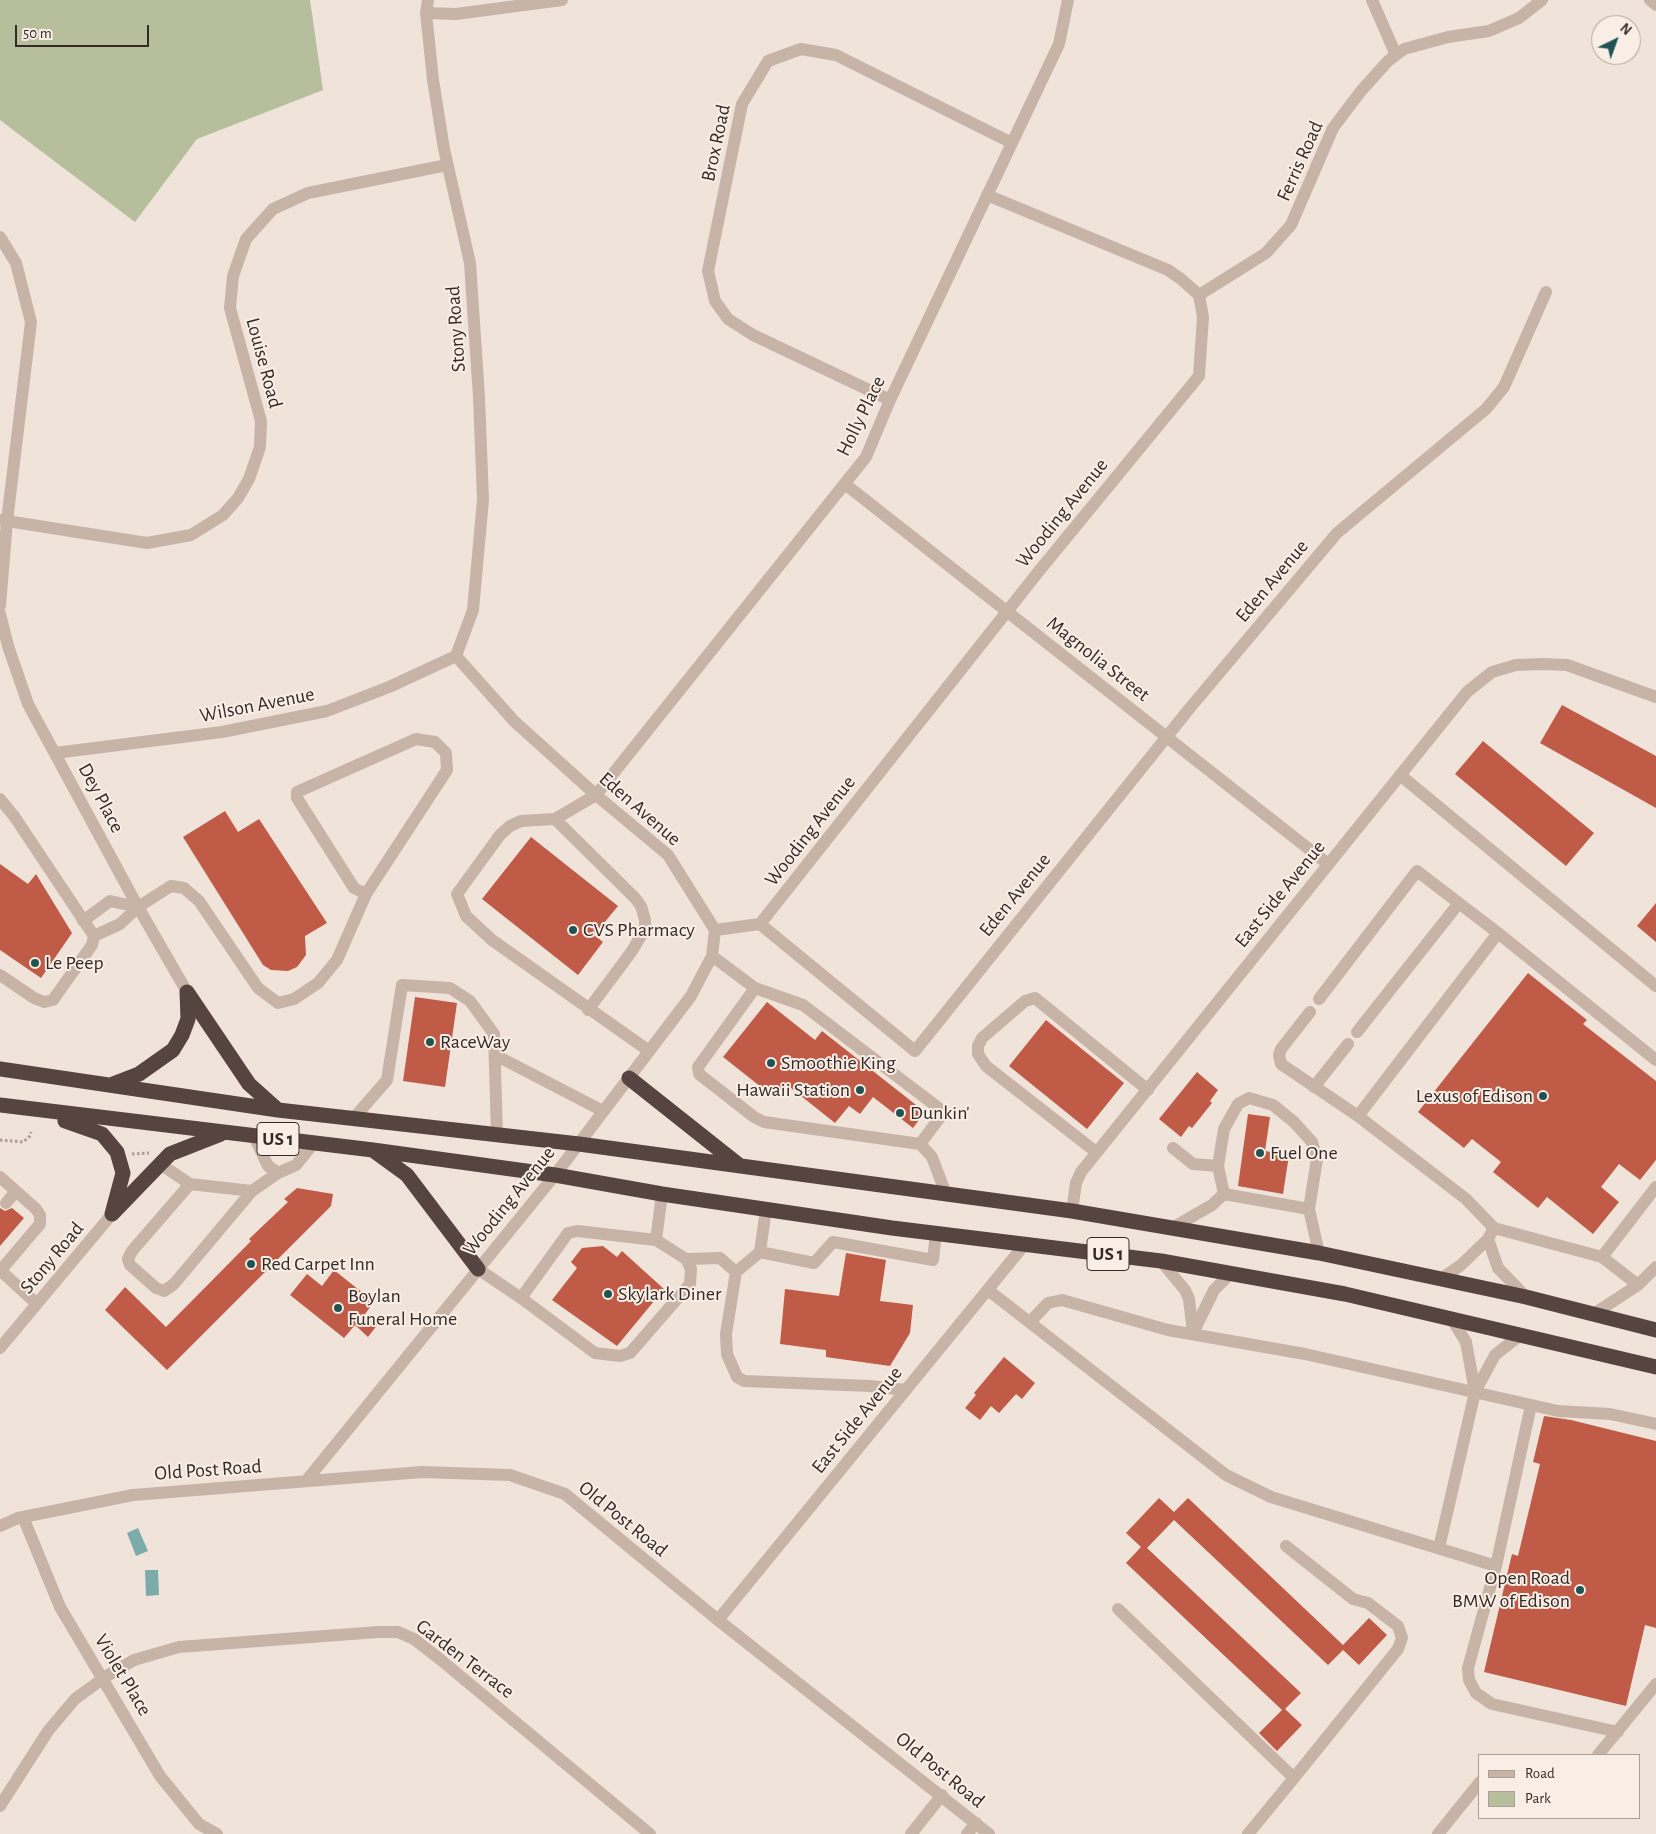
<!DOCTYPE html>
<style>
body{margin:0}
#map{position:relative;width:1656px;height:1834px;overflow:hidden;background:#f0e4da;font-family:"Alegreya Sans",sans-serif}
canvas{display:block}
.legend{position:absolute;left:1478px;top:1754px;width:162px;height:65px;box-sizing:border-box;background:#f8eee6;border:1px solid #aaa09a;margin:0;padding:6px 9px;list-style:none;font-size:15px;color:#342a27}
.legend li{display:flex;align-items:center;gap:10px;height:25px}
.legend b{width:25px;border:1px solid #aaa09a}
.north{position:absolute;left:1591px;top:15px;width:50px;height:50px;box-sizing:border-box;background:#f8eee6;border:1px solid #aaa09a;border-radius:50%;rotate:42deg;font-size:14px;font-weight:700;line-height:20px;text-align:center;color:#342a27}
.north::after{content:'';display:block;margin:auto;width:18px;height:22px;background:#1f5453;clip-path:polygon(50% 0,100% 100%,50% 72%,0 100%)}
.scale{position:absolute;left:15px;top:25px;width:134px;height:22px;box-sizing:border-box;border:2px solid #342a27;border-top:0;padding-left:6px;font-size:15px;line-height:18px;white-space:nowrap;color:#342a27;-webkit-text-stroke:4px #f8eee6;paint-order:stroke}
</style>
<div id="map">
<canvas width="1656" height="1834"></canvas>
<ul class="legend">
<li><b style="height:6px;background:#c8b3a7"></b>Road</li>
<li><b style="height:14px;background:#b6be9b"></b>Park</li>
</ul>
<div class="north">N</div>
<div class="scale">50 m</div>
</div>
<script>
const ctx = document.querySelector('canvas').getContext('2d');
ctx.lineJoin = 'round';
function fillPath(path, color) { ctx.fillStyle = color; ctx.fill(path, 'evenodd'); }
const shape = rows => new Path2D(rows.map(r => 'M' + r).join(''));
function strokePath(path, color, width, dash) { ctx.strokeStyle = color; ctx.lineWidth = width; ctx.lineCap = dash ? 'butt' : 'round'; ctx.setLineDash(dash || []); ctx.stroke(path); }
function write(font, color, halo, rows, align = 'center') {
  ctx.font = font + ' "Alegreya Sans",sans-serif'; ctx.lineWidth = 4; ctx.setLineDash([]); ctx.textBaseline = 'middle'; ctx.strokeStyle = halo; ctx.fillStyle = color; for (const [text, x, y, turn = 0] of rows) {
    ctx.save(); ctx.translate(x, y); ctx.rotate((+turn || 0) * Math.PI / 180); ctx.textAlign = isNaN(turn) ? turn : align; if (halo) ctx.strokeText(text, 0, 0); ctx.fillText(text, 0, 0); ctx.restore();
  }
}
fillPath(shape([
 [0,0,310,0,323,90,197,139,135,222,0,120]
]), '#b6be9b');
fillPath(shape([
 [138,1528,148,1551,136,1556,127,1533],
 [145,1570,158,1570,159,1595,146,1596]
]), '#7bacaa');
fillPath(shape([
 [1562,705,1656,756,1656,808,1540,743],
 [1483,741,1594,833,1566,866,1455,774],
 [225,811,238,832,259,819,327,923,305,936,306,955,297,967,288,971,271,970,263,965,183,837],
 [531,837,618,906,594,935,603,942,578,975,482,899],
 [0,864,28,884,36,874,72,933,41,978,0,950],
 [1656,903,1656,942,1637,926],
 [1528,973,1587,1020,1583,1024,1656,1081,1656,1160,1640,1180,1619,1164,1601,1187,1619,1202,1593,1234,1547,1197,1538,1208,1493,1172,1501,1162,1472,1139,1464,1148,1418,1112],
 [415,997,457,1003,445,1087,403,1081],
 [767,1002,815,1040,822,1031,925,1112,913,1128,873,1097,860,1114,849,1106,835,1123,786,1084,775,1098,723,1057],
 [1046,1020,1124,1083,1087,1129,1009,1066],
 [1197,1072,1218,1090,1210,1101,1212,1103,1192,1128,1189,1126,1181,1137,1159,1119],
 [1248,1114,1270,1117,1265,1151,1289,1155,1283,1194,1238,1186],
 [297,1188,333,1194,331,1206,167,1370,105,1310,125,1287,166,1327,251,1241,249,1239,288,1202,284,1199],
 [0,1208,5,1211,12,1208,24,1218,0,1246],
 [603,1246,617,1257,622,1251,664,1289,617,1346,552,1300,577,1268,571,1262,582,1248],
 [846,1253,886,1260,880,1301,913,1305,910,1333,890,1366,826,1357,826,1350,780,1344,785,1289,839,1296],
 [334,1270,374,1302,365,1314,378,1324,368,1337,355,1325,344,1338,290,1295,307,1274,322,1286],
 [1004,1357,1035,1383,1022,1399,1016,1394,999,1413,991,1406,980,1420,965,1408,976,1395,974,1393],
 [1544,1416,1571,1420,1656,1441,1656,1628,1645,1625,1626,1706,1484,1672,1512,1554,1518,1556,1540,1464,1533,1462],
 [1159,1498,1174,1512,1188,1498,1343,1645,1369,1618,1387,1635,1359,1665,1343,1650,1328,1665,1174,1520,1147,1548,1301,1693,1285,1709,1302,1725,1277,1751,1259,1733,1282,1710,1126,1563,1141,1547,1126,1533]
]), '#c05b48');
strokePath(shape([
 [0,1140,23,1142,30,1136,31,1132],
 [132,1154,149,1153]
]), '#b39d91', 3, [2.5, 2.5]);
strokePath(shape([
 [428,0,426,13,433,80,444,149,470,263,479,397,483,500,473,610,456,656],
 [1372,0,1396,55],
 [1650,0,1656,5],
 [426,13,456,14,562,0],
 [0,237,16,263,31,322,7,521,0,606],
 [1199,295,1266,253,1291,225,1333,128,1361,91,1388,61,1404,49,1448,37,1489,31,1519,18,1542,0],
 [890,400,753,335,728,319,715,301,708,271,742,104,768,61,801,49,836,55,1012,143],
 [845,484,1328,864],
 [0,520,147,543,191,535,223,515,238,498,249,479,260,447,261,421,230,308,233,276,246,239,273,209,308,193,447,165],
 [0,614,8,646,28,704,138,907,187,992],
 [456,656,514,721,596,795,668,855,715,930,760,924,915,1051,1189,709,1337,533,1486,409,1504,387,1546,292],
 [55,753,222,732,327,711,389,687,456,656],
 [1400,775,1656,986],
 [0,799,14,816,94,936,92,945,53,1000,44,1002,34,998,0,975],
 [555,819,635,898,641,906,645,920,645,929,632,951,588,1010],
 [83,921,110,901,138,907],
 [760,924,1039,571,1199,376,1203,317,1199,295,1181,279,1168,270,987,195],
 [94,936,120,924,138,907,171,886,184,888,199,901,258,988,278,1003,294,999,318,983,337,960,366,894,447,770,446,753,435,742,416,739,297,792,297,798,354,888,366,894],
 [712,956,755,988,698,1067,699,1074,754,1117,764,1122,920,1144,932,1157,946,1194],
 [755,988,803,1005,944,1112,920,1144],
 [1319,999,1417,871,1498,933],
 [1310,1012,1281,1049,1279,1055,1281,1064,1358,1116,1466,1199,1494,1228,1488,1239],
 [1357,1032,1459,903],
 [649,1051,492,940,466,916,457,894,500,835,510,826,521,821,555,819,596,795,866,457,890,400,1059,44,1068,0],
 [495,1055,603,1111],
 [1314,1087,1348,1044],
 [1358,1116,1498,933,1656,1060],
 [353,1119,387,1080,402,985,450,988,470,1001,494,1034,497,1135],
 [254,1136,268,1166,278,1173,296,1165,314,1143],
 [1173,1148,1193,1164,1218,1166],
 [1096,1152,986,1066,978,1054,978,1046,982,1038,1025,1001,1035,998,1148,1090],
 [160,1164,190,1184,252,1191,278,1173],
 [0,1177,36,1209,40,1215,40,1224,0,1271],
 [190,1184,132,1251,128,1259,130,1265,156,1288,164,1291,174,1284,252,1191],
 [1224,1194,1218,1166,1224,1129,1238,1104,1249,1098,1273,1105,1294,1122,1312,1142,1317,1159,1309,1209,1319,1253],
 [1224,1194,1309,1209],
 [6,1203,16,1191],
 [1072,1211,1076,1183,1081,1172,1467,692,1492,672,1516,665,1543,664,1567,665,1656,697],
 [1174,1227,1212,1205,1224,1194],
 [1494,1228,1602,1257,1638,1285],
 [656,1240,662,1194],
 [760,1252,766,1209],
 [1602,1257,1656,1187],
 [686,1259,720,1258,736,1272,726,1334,727,1354,737,1377,744,1381,870,1386,906,1390],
 [1161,1261,1185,1290,1189,1299,1193,1333],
 [478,1269,521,1298,568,1233,577,1231,656,1240,686,1259,691,1269,690,1284,630,1353,620,1356,595,1353,521,1298],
 [0,1270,37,1304],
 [736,1272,760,1252,814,1263,833,1242,933,1260,936,1233],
 [1441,1279,1461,1265,1488,1239,1498,1268,1526,1297],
 [988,1290,1226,1475,1271,1497,1496,1566],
 [1592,1315,1638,1285,1656,1267],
 [1453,1321,1466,1342,1475,1392],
 [1030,1322,1048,1303,1062,1300,1168,1330,1305,1354,1558,1411,1610,1414,1656,1424],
 [1193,1333,1214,1290,1231,1273],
 [0,1348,112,1214],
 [1531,1405,1496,1566,1468,1668,1469,1680,1476,1693,1492,1704,1618,1732],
 [306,1481,555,1175,691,996,712,956,715,930],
 [23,1517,60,1607,160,1776,199,1824,217,1834],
 [0,1526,18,1518,133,1495,422,1472,510,1475,565,1494,718,1620,989,1834],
 [1286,1546,1353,1599,1368,1603,1398,1626,1402,1638,1398,1649,1294,1778],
 [1439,1548,1475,1392,1495,1355,1519,1336],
 [1118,1609,1294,1778,1248,1834],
 [718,1620,1025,1244],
 [1598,1755,1656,1684],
 [0,1806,48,1731,75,1699,105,1677,134,1660,179,1647,378,1632,398,1632,414,1639,441,1660,650,1834],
 [911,1834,942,1795],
 [967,1834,976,1823],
 [1438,1834,1480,1782]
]), '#c8b3a7', 12);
strokePath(shape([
 [187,992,249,1084,278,1110],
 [0,1069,278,1110,579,1144,1072,1211,1319,1253,1526,1297,1656,1330],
 [629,1078,740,1166],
 [113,1084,139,1074,173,1050,182,1035,188,1019,187,992],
 [0,1105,373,1150,555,1175,662,1194,892,1228,1161,1261,1345,1294,1656,1367],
 [65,1121,102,1134,117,1152,123,1173,112,1214],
 [374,1151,407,1175,478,1269],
 [113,1213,170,1154,221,1134]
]), '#55443f', 15);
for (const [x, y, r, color] of [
 [573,930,5,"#1f5453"],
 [35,963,5,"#1f5453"],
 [430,1042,5,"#1f5453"],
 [771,1063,5,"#1f5453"],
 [860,1090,5,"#1f5453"],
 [1543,1096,5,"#1f5453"],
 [900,1113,5,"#1f5453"],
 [1260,1153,5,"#1f5453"],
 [251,1264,5,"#1f5453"],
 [608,1294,5,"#1f5453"],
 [338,1308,5,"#1f5453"],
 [1580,1590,5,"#1f5453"]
]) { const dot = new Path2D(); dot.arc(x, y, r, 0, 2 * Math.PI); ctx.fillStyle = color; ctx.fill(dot); strokePath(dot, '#f8eee6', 2); }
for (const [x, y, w] of [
 [278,1139,42],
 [1108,1254,42]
]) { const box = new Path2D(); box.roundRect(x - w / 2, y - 16.5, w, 33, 4); ctx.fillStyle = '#f8eee6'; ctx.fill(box); strokePath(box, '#342a27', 1); }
write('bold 19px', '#342a27', null, [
 ["US 1",278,1139],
 ["US 1",1108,1254]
]);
write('20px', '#342a27', '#f8eee6', [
 ["Brox Road",716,143,-78],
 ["Ferris Road",1300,161,-66],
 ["Stony Road",456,329,-94],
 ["Louise Road",264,363,75],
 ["Holly Place",861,416,-64],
 ["Wooding Avenue",1062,513,-51],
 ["Eden Avenue",1272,581,-50],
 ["Magnolia Street",1098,659,38],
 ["Wilson Avenue",257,705,-11],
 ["Dey Place",101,798,62],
 ["Eden Avenue",640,809,41],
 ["Wooding Avenue",810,831,-52],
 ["East Side Avenue",1280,894,-51],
 ["Eden Avenue",1015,895,-51],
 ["Wooding Avenue",509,1201,-51],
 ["Stony Road",52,1258,-50],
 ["East Side Avenue",857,1420,-51],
 ["Old Post Road",208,1470,-4],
 ["Old Post Road",623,1519,39],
 ["Garden Terrace",465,1659,37],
 ["Violet Place",123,1675,59],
 ["Old Post Road",940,1770,39]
]);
write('20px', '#342a27', '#f8eee6', [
 ["CVS Pharmacy",583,930],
 ["Le Peep",45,963],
 ["RaceWay",440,1042],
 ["Smoothie King",781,1063],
 ["Hawaii Station",850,1090,"right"],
 ["Lexus of Edison",1533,1096,"right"],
 ["Dunkin'",910,1113],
 ["Fuel One",1270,1153],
 ["Red Carpet Inn",261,1264],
 ["Skylark Diner",618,1294],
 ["Boylan",348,1296],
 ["Funeral Home",348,1319],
 ["Open Road",1570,1578,"right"],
 ["BMW of Edison",1570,1601,"right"]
], 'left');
</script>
